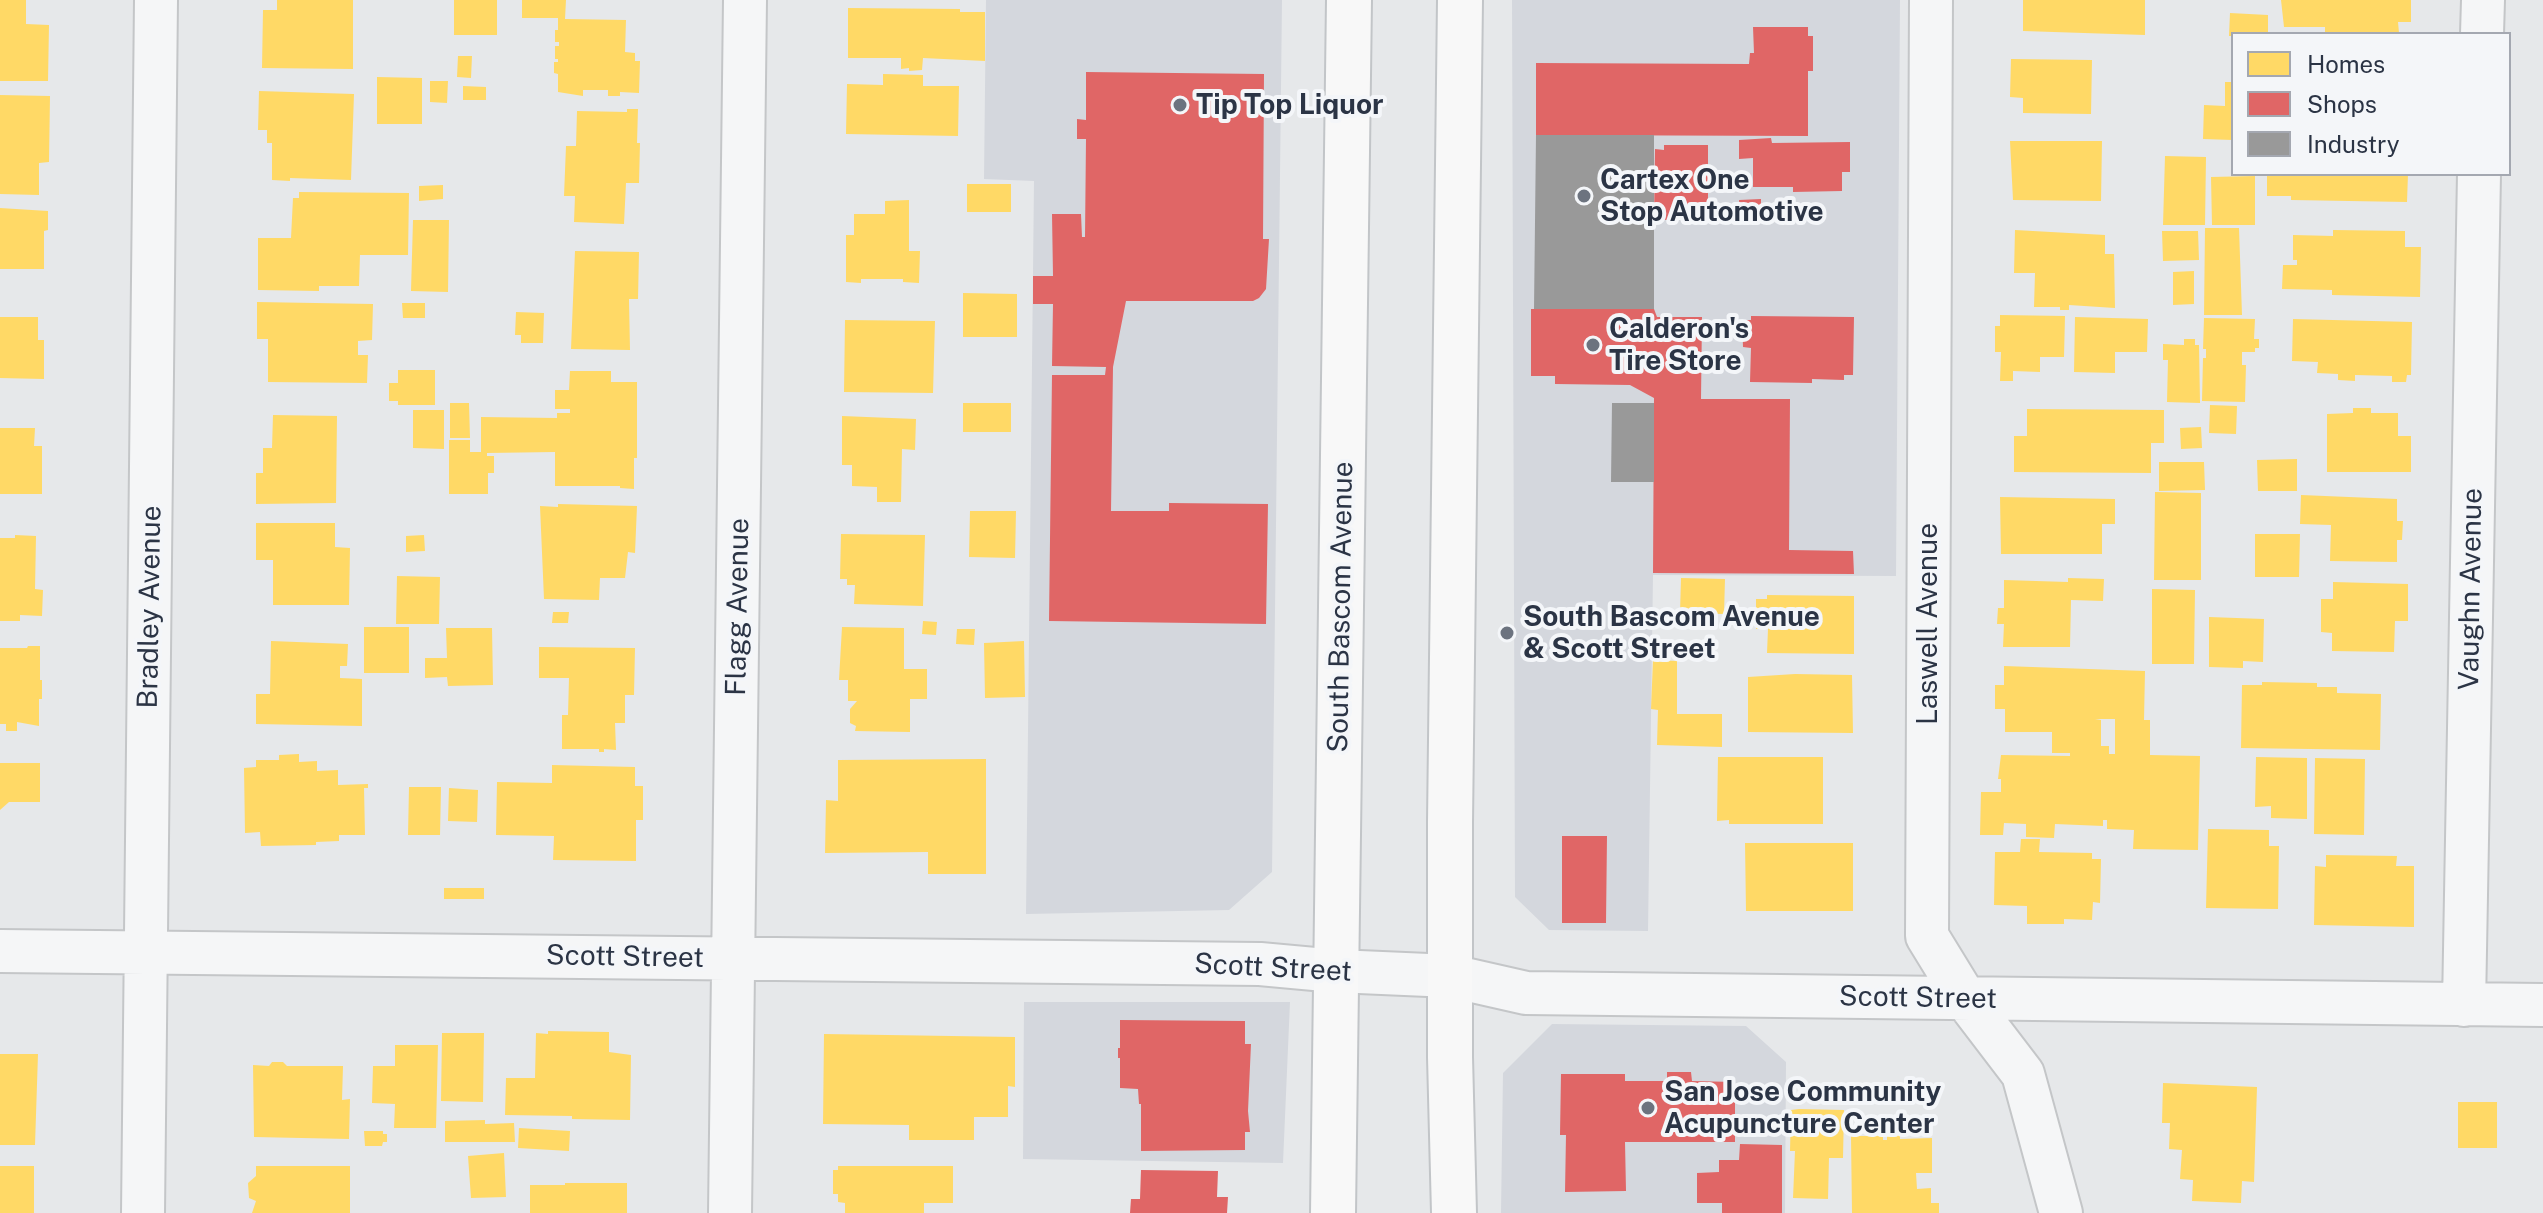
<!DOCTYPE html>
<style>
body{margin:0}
#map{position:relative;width:2543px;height:1213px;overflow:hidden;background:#e6e8ea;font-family:"Public Sans",sans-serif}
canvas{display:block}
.legend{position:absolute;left:2231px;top:32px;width:280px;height:144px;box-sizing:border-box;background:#f4f6f9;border:2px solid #a4a8b1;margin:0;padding:10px 14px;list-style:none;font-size:24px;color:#2b3445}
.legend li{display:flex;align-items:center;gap:16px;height:40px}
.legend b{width:40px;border:2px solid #a4a8b1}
</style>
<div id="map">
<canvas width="2543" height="1213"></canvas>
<ul class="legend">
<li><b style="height:22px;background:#ffd966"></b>Homes</li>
<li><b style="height:22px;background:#e06666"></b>Shops</li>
<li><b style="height:22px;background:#999"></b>Industry</li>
</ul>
</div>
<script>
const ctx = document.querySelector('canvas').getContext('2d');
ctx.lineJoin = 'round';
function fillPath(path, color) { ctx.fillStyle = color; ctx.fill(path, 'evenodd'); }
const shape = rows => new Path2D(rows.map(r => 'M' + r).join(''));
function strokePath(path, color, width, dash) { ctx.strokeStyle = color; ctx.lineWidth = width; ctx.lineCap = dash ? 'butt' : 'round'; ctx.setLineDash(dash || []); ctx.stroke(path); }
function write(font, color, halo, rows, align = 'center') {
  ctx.font = font + ' "Public Sans",sans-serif'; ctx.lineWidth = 8; ctx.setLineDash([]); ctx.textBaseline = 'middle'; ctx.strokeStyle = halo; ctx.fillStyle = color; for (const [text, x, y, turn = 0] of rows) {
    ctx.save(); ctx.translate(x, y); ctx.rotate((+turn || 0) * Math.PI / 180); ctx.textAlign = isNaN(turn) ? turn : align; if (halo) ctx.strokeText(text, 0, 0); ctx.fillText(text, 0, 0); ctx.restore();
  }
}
fillPath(shape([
 [986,0,1282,0,1272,872,1229,910,1026,914,1034,181,984,179],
 [1512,0,1900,0,1896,576,1653,575,1648,931,1549,930,1515,897],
 [1024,1002,1290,1002,1283,1163,1023,1159],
 [1552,1024,1746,1026,1786,1062,1785,1213,1501,1213,1503,1073]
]), '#d4d7dd');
fillPath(shape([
 [0,0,26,0,26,24,49,25,48,81,0,81],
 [277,0,353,0,353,69,262,68,263,10,277,10],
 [454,0,497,0,497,35,454,35],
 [522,0,566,0,565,19,626,20,625,52,635,53,635,61,640,61,639,93,620,92,620,96,608,96,608,90,583,90,583,96,558,92,558,74,554,73,554,62,558,62,558,59,555,59,555,46,559,46,559,42,555,42,555,30,558,30,558,18,522,18],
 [2023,0,2145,0,2145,35,2023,31],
 [2281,0,2411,0,2411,22,2398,22,2399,33,2325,33,2325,27,2284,27],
 [848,8,960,9,960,12,985,12,985,61,923,58,922,70,909,71,909,68,901,69,901,58,848,58],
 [2230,13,2268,15,2268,34,2233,34,2233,36,2229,36],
 [458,56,472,56,471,78,457,77],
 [2011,59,2092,60,2091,114,2023,113,2023,98,2010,97],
 [883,74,923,75,923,86,959,86,958,136,846,134,847,84,883,85],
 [377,77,422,78,422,124,377,124],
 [430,81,448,81,447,103,430,102],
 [2225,82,2233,82,2233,140,2203,139,2204,105,2225,106],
 [463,86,486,87,486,100,463,100],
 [259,91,354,94,351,180,290,178,290,181,272,180,272,143,267,143,267,130,258,130],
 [0,95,50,96,49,162,39,163,39,195,0,194],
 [627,109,638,109,637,143,640,143,639,183,626,183,624,224,574,222,575,196,564,196,566,146,576,146,577,111,627,112],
 [2010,141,2102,141,2101,201,2013,200],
 [2165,156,2206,157,2205,225,2163,225],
 [2267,174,2408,174,2407,202,2291,200,2291,196,2267,196],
 [2255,176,2255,225,2212,225,2211,177],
 [967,184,1011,184,1011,212,967,212],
 [443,185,443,199,419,201,419,186],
 [299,192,409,193,408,255,360,255,359,286,319,286,319,291,258,290,258,238,291,238,293,198,299,198],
 [909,200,909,251,920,251,919,283,903,282,903,279,861,279,861,283,846,282,846,235,854,235,854,214,885,214,885,201],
 [0,208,48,211,48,230,44,231,44,269,0,269],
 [413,220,449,220,448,292,411,291],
 [2205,228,2239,228,2242,315,2204,315],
 [2015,230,2105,235,2105,254,2114,254,2115,308,2069,305,2069,310,2060,310,2060,307,2034,307,2035,273,2014,273],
 [2333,230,2405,231,2405,247,2421,247,2420,297,2332,295,2332,290,2282,289,2283,265,2297,265,2297,260,2293,260,2293,235,2333,236],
 [2162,231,2198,231,2199,260,2163,261],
 [575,251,639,252,638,299,629,299,630,350,571,349],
 [2194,271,2194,304,2173,305,2173,272],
 [963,293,1017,294,1017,337,963,337],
 [257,302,373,304,372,340,358,341,358,355,368,355,367,383,268,382,268,339,257,339],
 [402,303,425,303,425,318,403,318],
 [516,312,544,313,543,343,521,343,521,335,515,335],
 [2000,315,2065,316,2064,357,2040,357,2040,372,2013,371,2013,381,2000,381,2001,352,1995,352,1995,326,2000,326],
 [0,317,38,317,38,340,44,340,44,379,0,378],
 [2075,317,2148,319,2147,352,2115,352,2115,373,2074,372],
 [2204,318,2255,319,2254,339,2259,339,2259,348,2255,348,2255,352,2242,352,2242,365,2246,365,2245,402,2202,401,2203,358,2206,358,2206,349,2203,349],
 [2293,319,2412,322,2411,375,2407,375,2406,382,2392,382,2392,376,2355,375,2355,381,2338,380,2338,374,2317,373,2318,362,2292,361],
 [845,320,935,321,933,393,844,392],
 [2184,339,2195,339,2195,345,2199,345,2200,403,2167,402,2168,360,2163,360,2163,344,2184,345],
 [398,370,435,370,435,405,398,405,398,401,389,401,389,383,398,383],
 [570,371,611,371,611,382,637,382,637,458,634,458,634,489,620,488,620,486,555,486,555,452,487,453,487,456,494,456,494,473,488,473,488,494,449,494,449,440,470,440,470,452,481,452,481,417,557,418,557,413,570,413,570,409,555,409,555,390,569,390],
 [450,403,469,403,470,438,450,438],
 [963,403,1011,403,1011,432,963,432],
 [2210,405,2237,406,2236,434,2209,433],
 [2353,408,2371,408,2371,413,2398,413,2398,436,2411,436,2411,472,2327,472,2327,414,2353,413],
 [2027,409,2164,410,2164,443,2151,443,2151,473,2014,472,2014,436,2027,436],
 [413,410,444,410,444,449,413,448],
 [273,415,337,416,336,503,256,504,256,473,263,473,263,448,272,448],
 [842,416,916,419,915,450,902,449,901,502,877,502,877,487,852,486,852,465,842,465],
 [2201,427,2202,448,2181,449,2180,428],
 [0,428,35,428,34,446,42,446,42,494,0,494],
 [2297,459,2297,491,2258,491,2257,460],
 [2159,462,2204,462,2205,490,2159,491],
 [2155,492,2201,493,2201,580,2154,580],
 [2301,495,2397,499,2397,521,2403,521,2402,540,2397,540,2397,562,2330,561,2331,525,2300,524],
 [2000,497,2115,499,2115,524,2102,524,2102,554,2001,554],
 [558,504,637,506,635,553,628,552,625,578,600,578,599,600,544,599,540,506,558,507],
 [970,511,1016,511,1015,558,969,557],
 [256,523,335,523,335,547,350,548,349,605,273,605,273,560,256,560],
 [841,534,925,535,923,606,854,604,855,585,847,585,847,579,840,579],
 [2255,534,2300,534,2299,577,2255,577],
 [15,535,36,536,35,589,43,590,42,616,20,615,20,621,0,621,0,538,15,538],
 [424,535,425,551,406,552,406,536],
 [397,576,440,577,439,624,396,624],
 [1681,578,1725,579,1724,614,1680,613],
 [2068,578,2104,579,2103,601,2071,600,2070,647,2003,647,2004,624,1997,624,1998,608,2004,608,2004,580,2068,582],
 [2333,582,2408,584,2408,621,2395,621,2394,652,2332,651,2332,633,2321,632,2321,599,2333,599],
 [2152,589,2195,590,2194,664,2152,664],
 [1767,595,1854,596,1854,654,1767,653,1768,629,1756,629,1756,599,1767,599],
 [553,612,569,612,568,623,552,623],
 [2209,617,2264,619,2263,662,2243,661,2243,668,2209,667],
 [923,621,937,622,936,635,922,634],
 [364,627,409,627,409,673,364,673],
 [842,627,904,628,904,669,927,669,927,699,910,699,910,732,855,731,856,726,850,723,850,709,857,701,848,701,848,680,839,680],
 [446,628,492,628,493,685,448,686,447,677,425,678,425,658,447,658],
 [957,629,975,629,974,645,956,644],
 [271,641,348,644,347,666,340,666,340,678,362,679,362,726,256,724,256,694,270,694],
 [1024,641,1025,697,985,698,984,643],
 [28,646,40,646,40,680,42,680,42,699,39,699,39,726,17,722,17,731,6,731,6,724,0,724,0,648,27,648],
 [539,647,635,648,634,695,625,695,625,723,615,723,616,750,604,749,604,752,599,752,599,749,562,749,562,715,568,715,569,678,539,678],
 [1653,660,1677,661,1677,714,1722,714,1722,747,1657,745,1658,710,1651,709],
 [2004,666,2145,671,2144,720,2150,720,2150,755,2200,756,2198,850,2133,849,2134,830,2107,829,2107,820,2103,820,2103,826,2055,824,2054,838,2026,837,2026,824,2004,823,2003,835,1980,835,1981,792,2001,792,2001,779,1998,779,2001,755,2070,756,2070,753,2052,753,2052,732,2005,732,2005,709,1995,709,1995,685,2004,685],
 [2095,719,2115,719,2115,754,2109,754,2109,746,2101,746,2101,720],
 [1795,674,1852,675,1853,733,1748,732,1748,677],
 [2262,682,2317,683,2317,687,2337,687,2337,693,2381,694,2380,750,2241,748,2242,685,2262,685],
 [299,754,299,762,317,761,317,771,338,770,338,785,368,784,368,788,364,788,365,835,339,835,339,841,316,842,316,845,261,846,260,832,245,833,244,768,256,767,256,760,279,760,279,755],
 [1718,757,1823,757,1823,824,1729,824,1729,820,1717,821],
 [2256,757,2307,758,2307,819,2271,818,2271,806,2255,807],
 [2315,758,2365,759,2364,835,2314,834],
 [986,759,986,874,928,874,928,852,825,853,826,800,838,801,838,760],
 [0,763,40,763,40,802,9,802,0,810],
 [552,765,635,767,635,786,643,786,643,820,636,820,636,861,553,860,554,836,496,835,497,782,552,783],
 [409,787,441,787,440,835,408,835],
 [449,788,478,790,477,822,448,821],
 [2208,829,2269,830,2269,846,2279,846,2278,909,2206,908],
 [2021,839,2040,839,2039,852,2092,853,2092,859,2101,859,2100,903,2093,902,2092,920,2064,919,2064,924,2027,924,2027,906,1994,905,1995,852,2020,852],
 [1745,843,1853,843,1853,911,1746,911],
 [2326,855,2397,856,2396,866,2414,866,2414,927,2314,925,2315,866,2326,867],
 [444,888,484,888,484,899,444,899],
 [548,1031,609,1032,609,1052,631,1055,630,1120,572,1119,572,1116,505,1115,506,1078,535,1078,536,1033,548,1034],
 [442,1033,484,1033,483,1102,441,1101],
 [824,1034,1015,1037,1015,1087,1008,1086,1008,1117,974,1117,974,1140,909,1140,909,1125,823,1124],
 [395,1045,438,1045,436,1128,394,1128,395,1104,372,1103,373,1066,395,1066],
 [0,1054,38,1054,35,1145,0,1145],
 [272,1062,283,1062,287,1066,343,1066,342,1100,350,1099,349,1139,254,1137,253,1065,269,1066],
 [2163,1083,2257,1087,2254,1182,2242,1181,2241,1203,2192,1201,2193,1180,2180,1179,2182,1150,2169,1149,2170,1123,2162,1123],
 [2458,1102,2497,1102,2497,1148,2458,1148],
 [1799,1109,1844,1110,1843,1158,1829,1158,1828,1199,1793,1198,1795,1151,1790,1151,1791,1110],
 [485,1120,485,1124,514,1123,515,1142,445,1142,445,1121],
 [519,1128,570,1131,569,1151,518,1148],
 [364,1131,383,1131,383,1134,387,1134,387,1142,383,1142,382,1146,365,1146],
 [1887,1133,1900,1133,1900,1139,1932,1138,1932,1173,1916,1173,1917,1189,1931,1188,1931,1203,1939,1203,1939,1213,1852,1213,1851,1136,1883,1136,1883,1140,1887,1140],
 [504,1153,506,1197,471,1198,468,1156],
 [0,1166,34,1166,34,1213,0,1213],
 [256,1166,350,1166,350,1213,252,1213,256,1201,249,1198,248,1183,256,1176],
 [838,1166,953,1166,953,1203,924,1203,924,1213,845,1213,845,1203,838,1202,838,1194,833,1194,833,1170,838,1170],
 [565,1183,627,1183,627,1213,530,1213,530,1185,565,1185]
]), '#ffd966');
fillPath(shape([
 [1753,27,1808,27,1808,36,1813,36,1813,71,1808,71,1808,136,1536,135,1536,63,1749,64,1750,53,1754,53],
 [1086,72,1264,74,1263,239,1269,239,1266,289,1259,298,1253,301,1126,301,1113,367,1111,511,1169,511,1169,503,1268,504,1266,624,1049,621,1052,375,1105,375,1106,367,1052,366,1053,304,1033,304,1033,276,1053,276,1052,214,1081,214,1082,237,1085,237,1086,139,1077,139,1077,119,1086,120],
 [1771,138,1772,143,1850,142,1850,172,1842,172,1842,191,1793,192,1793,187,1753,187,1753,158,1739,159,1739,140],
 [1664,145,1708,145,1708,166,1714,166,1714,177,1708,177,1708,220,1654,220,1655,149,1664,150],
 [1761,199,1761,220,1740,220,1739,200],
 [1531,309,1654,309,1657,317,1702,317,1701,399,1790,399,1789,550,1853,551,1854,574,1653,573,1654,398,1630,385,1555,384,1555,376,1531,376],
 [1751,316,1854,317,1853,375,1844,375,1844,380,1812,379,1812,383,1750,382,1751,348,1743,347,1742,320,1751,320],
 [1562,836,1607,836,1606,923,1562,923],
 [1120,1020,1245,1021,1245,1044,1251,1044,1248,1111,1250,1132,1245,1132,1245,1150,1141,1151,1141,1104,1139,1104,1138,1089,1120,1088,1120,1058,1118,1058,1118,1048,1120,1048],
 [1667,1072,1691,1072,1692,1081,1735,1082,1735,1142,1625,1142,1626,1191,1565,1192,1566,1135,1560,1135,1561,1074,1625,1074,1625,1081,1667,1081],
 [1740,1144,1782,1145,1782,1213,1722,1213,1722,1203,1697,1203,1697,1173,1719,1172,1719,1160,1739,1160],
 [1141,1170,1218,1171,1217,1197,1228,1197,1227,1213,1130,1213,1131,1199,1140,1199]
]), '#e06666');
fillPath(shape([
 [1536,135,1654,135,1654,309,1534,309],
 [1612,403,1654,403,1654,482,1611,482]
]), '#999');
const minor = shape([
 [1931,0,1927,936,1965,998,2023,1074,2061,1213],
 [2482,34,2483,0],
 [0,951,1260,964,1336,971,1451,976,1526,993,2543,1005],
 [2464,1005,2479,174],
 [143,1213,156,0],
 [730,1213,745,0]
]);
const primary = shape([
 [1333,1213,1349,0],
 [1454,1213,1450,1057,1450,822,1460,0]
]);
strokePath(minor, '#c4c6c8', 46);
strokePath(primary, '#c2c5c8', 48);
strokePath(minor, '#f5f6f7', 42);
strokePath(primary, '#f8f8f8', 44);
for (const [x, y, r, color] of [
 [1180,105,8,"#6c737f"],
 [1584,196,8,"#6c737f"],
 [1593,345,8,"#6c737f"],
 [1507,633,8,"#6c737f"],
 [1648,1108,8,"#6c737f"]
]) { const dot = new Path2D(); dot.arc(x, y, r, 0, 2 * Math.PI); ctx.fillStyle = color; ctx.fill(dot); strokePath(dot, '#f4f6f9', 3); }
write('bold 28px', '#2b3445', '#f4f6f9', [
 ["Tip Top Liquor",1196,105],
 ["Cartex One",1600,180],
 ["Stop Automotive",1600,212],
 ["Calderon's",1609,329],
 ["Tire Store",1609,361],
 ["South Bascom Avenue",1523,617],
 ["& Scott Street",1523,649],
 ["San Jose Community",1664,1092],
 ["Acupuncture Center",1664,1124]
], 'left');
write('28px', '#2b3445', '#f4f6f9', [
 ["Vaughn Avenue",2471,589,-89],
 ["Bradley Avenue",150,607,-89],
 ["Flagg Avenue",738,607,-89],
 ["South Bascom Avenue",1341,607,-89],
 ["Laswell Avenue",1928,624,-90],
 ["Scott Street",625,957,1],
 ["Scott Street",1273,968,3],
 ["Scott Street",1918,998,1]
]);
</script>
